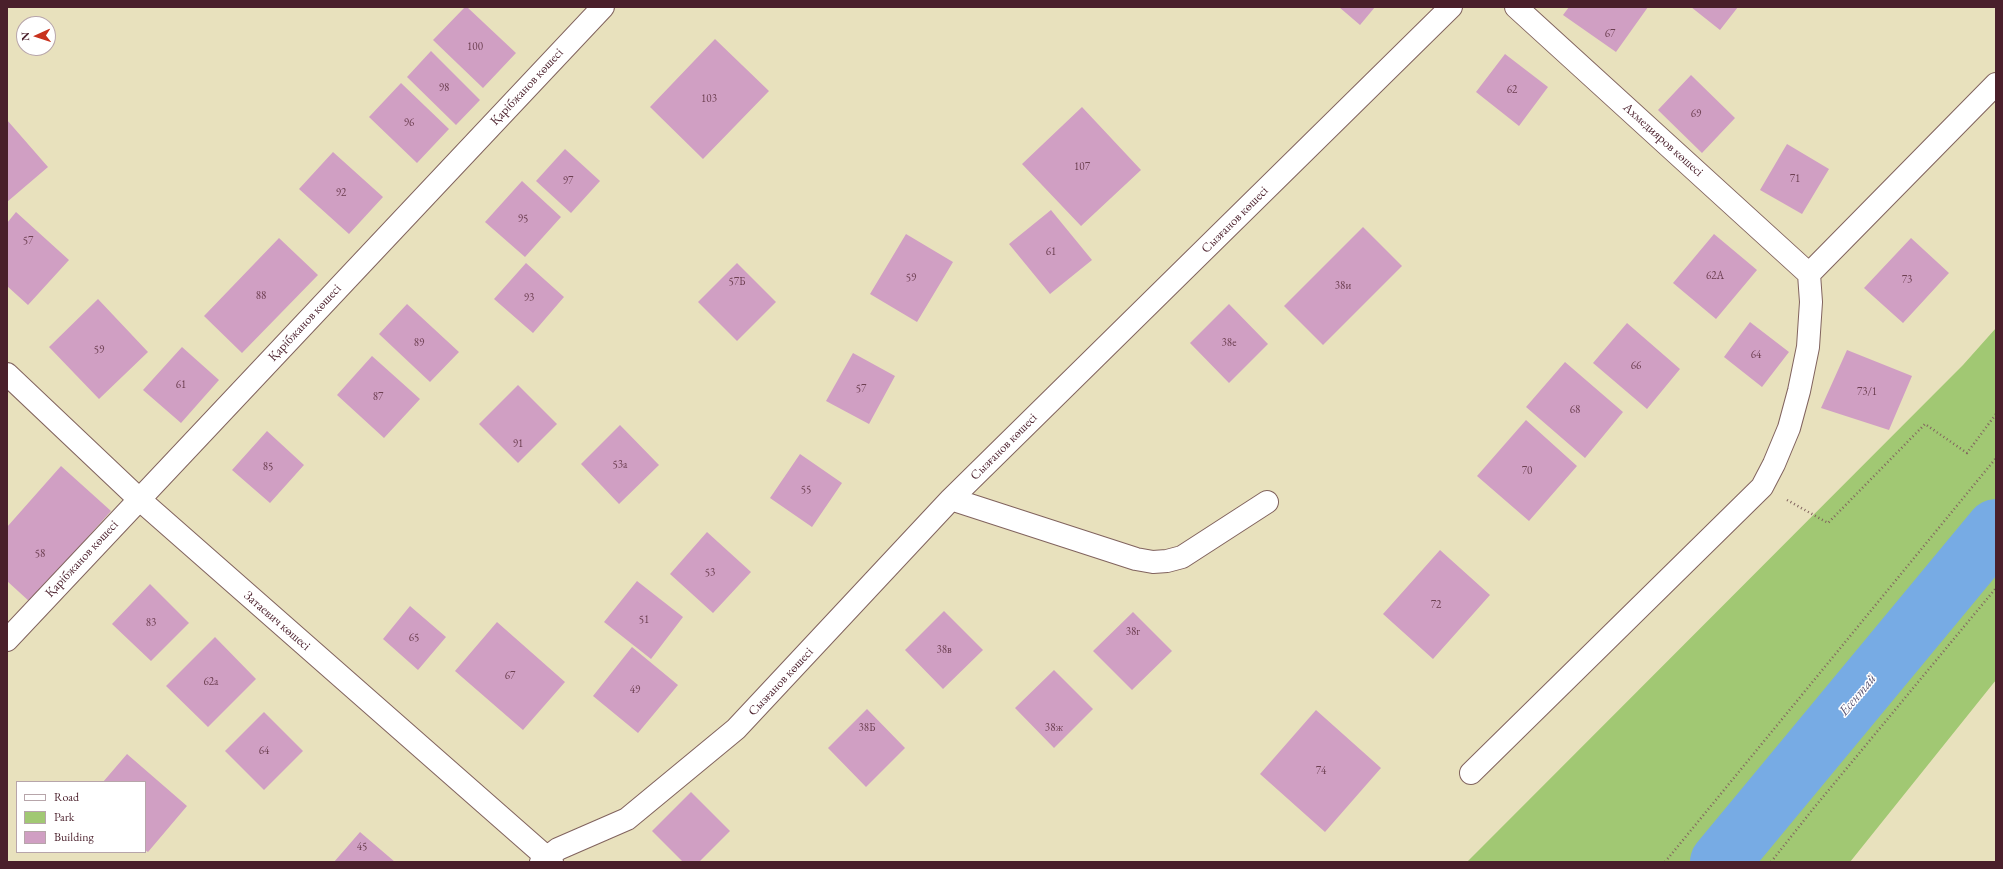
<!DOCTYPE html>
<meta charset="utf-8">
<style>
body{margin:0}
#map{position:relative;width:2003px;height:869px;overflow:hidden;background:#e8e1bd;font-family:"EB Garamond",serif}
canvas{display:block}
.frame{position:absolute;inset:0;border:8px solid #4a1f2b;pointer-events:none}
.legend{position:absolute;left:16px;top:781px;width:130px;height:72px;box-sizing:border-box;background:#fff;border:1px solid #b7a5aa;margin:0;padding:5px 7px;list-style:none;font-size:12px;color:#4a1f2b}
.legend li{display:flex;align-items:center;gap:8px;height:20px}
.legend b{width:20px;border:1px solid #b7a5aa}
.north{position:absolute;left:16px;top:16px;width:40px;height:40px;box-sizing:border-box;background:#fff;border:1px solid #b7a5aa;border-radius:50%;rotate:267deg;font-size:11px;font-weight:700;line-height:16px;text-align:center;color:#4a1f2b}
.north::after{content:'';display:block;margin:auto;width:14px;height:18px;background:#c8321e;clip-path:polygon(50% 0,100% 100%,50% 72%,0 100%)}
</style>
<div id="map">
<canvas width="2003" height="869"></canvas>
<div class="frame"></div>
<ul class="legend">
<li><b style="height:5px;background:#fff"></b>Road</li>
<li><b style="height:11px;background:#a1c873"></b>Park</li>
<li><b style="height:11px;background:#d09fc3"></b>Building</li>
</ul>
<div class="north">N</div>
</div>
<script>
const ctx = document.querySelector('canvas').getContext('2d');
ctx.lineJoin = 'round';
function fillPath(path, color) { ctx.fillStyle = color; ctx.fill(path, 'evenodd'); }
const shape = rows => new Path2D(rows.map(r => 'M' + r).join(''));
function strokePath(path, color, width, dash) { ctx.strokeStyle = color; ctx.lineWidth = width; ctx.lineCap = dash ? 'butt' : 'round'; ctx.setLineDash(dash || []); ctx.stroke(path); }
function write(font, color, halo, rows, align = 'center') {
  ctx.font = font + ' "EB Garamond",serif'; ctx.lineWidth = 3; ctx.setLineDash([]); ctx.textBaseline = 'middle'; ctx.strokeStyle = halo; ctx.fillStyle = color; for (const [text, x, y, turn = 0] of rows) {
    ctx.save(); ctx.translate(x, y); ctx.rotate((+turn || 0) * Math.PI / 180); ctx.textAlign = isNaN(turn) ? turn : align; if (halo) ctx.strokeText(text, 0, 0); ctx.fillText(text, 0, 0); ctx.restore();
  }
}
fillPath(shape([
 [1996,328,1996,680,1850,862,1467,862,1963,365]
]), '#a1c873');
strokePath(shape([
 [1720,862,1996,529]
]), '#77abe4', 60);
fillPath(shape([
 [465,7,467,7,516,53,483,88,433,40],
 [1339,7,1375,7,1360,25],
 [1569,7,1648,7,1616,52,1563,15],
 [1691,7,1738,7,1720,30],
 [715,39,769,91,703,159,650,107],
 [431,51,480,100,456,125,407,77],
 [1505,54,1548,87,1519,126,1476,92],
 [1691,75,1735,118,1702,153,1658,110],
 [401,83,449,129,417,163,369,117],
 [1082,107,1141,170,1081,226,1022,164],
 [7,120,48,167,7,202],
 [1787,144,1829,169,1802,214,1760,190],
 [565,149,600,181,571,213,536,181],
 [333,152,383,197,349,234,299,189],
 [522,181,561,217,525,257,485,222],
 [1051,210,1092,260,1050,294,1009,244],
 [16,212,69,260,28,305,7,286,7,223],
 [1363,227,1402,266,1323,345,1284,306],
 [906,234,953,262,917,322,870,294],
 [1714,234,1757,270,1716,319,1673,283],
 [279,238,318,275,242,353,204,316],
 [1911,238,1949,273,1903,323,1864,288],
 [526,263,564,297,533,333,494,299],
 [737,263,776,302,737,341,698,302],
 [98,299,148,352,99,399,49,347],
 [407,304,459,352,430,382,379,334],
 [1229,304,1268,344,1229,383,1190,343],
 [1750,322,1789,352,1762,387,1724,357],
 [1627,323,1680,369,1647,409,1593,363],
 [182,347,219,380,181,423,143,390],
 [1847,350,1912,376,1889,430,1821,408],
 [853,353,895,376,869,424,826,401],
 [372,356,420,399,384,438,337,395],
 [1565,362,1623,412,1585,458,1526,407],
 [518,385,557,424,518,463,479,424],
 [1526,420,1577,466,1529,521,1477,476],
 [620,425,659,465,619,504,581,464],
 [267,431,304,465,270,503,232,470],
 [800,454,842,483,812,527,770,498],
 [61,466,111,511,30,602,7,581,7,527],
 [707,532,751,572,713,613,670,574],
 [1440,550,1490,595,1433,659,1383,614],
 [637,581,683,617,651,659,604,622],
 [150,584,189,623,151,661,112,624],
 [410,606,446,637,418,670,383,639],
 [944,611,983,650,943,689,905,650],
 [1133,612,1172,651,1132,690,1093,651],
 [497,622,565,682,523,730,455,671],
 [215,637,256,679,208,727,166,686],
 [632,647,678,685,638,733,593,696],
 [1054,670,1093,709,1054,748,1015,708],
 [867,709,905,748,866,787,828,748],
 [1316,710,1381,768,1325,832,1260,774],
 [264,712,303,751,264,790,225,751],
 [127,754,187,806,148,852,145,850,145,782,103,782],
 [691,792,730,831,699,862,683,862,652,831],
 [360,832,395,862,334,862]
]), '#d09fc3');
const minor = shape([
 [1516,7,1809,274],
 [7,374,139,499,552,862],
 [951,499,1136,559,1153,562,1167,561,1182,557,1267,502],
 [7,640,603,7],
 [1471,773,1762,487,1774,464,1789,428,1799,391,1808,347,1811,302,1809,274,1996,84],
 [541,862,558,849,627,819,736,729,951,499,1451,7]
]);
strokePath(minor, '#81635e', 24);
strokePath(shape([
 [1787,500,1828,523,1925,424,1967,453,1996,414],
 [1665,862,1996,458],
 [1771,862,1813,809,1996,588]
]), '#81635e', 2.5, [1, 3]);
strokePath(minor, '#fff', 22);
write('11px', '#6c3f51', null, [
 ["67",1610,34],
 ["100",475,47],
 ["98",444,88],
 ["62",1512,90],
 ["103",709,99],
 ["69",1696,114],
 ["96",409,123],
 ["107",1082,167],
 ["71",1795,179],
 ["97",568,181],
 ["92",341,193],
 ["95",523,219],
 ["57",28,241],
 ["61",1051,252],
 ["62А",1715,276],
 ["59",911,278],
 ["73",1907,280],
 ["57Б",737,282],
 ["38и",1343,286],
 ["88",261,296],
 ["93",529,298],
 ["89",419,343],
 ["38е",1229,343],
 ["59",99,350],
 ["64",1756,355],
 ["66",1636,366],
 ["61",181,385],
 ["57",861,389],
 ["73/1",1867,392],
 ["87",378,397],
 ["68",1575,410],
 ["91",518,444],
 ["53а",620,465],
 ["85",268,467],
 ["70",1527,471],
 ["55",806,490],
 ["58",40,554],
 ["53",710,573],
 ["72",1436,605],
 ["51",644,620],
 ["83",151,623],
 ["38г",1133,632],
 ["65",414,638],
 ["38в",944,650],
 ["67",510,676],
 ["62а",211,682],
 ["49",635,690],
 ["38Б",867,728],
 ["38ж",1054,728],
 ["64",264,751],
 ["74",1321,771],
 ["45",362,847]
]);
write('13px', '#4a1f2b', '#fff', [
 ["Қарібжанов көшесі",527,87,-47],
 ["Ахмедияров көшесі",1663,140,42],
 ["Сызғанов көшесі",1235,220,-45],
 ["Қарібжанов көшесі",305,323,-47],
 ["Сызғанов көшесі",1004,447,-45],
 ["Қарібжанов көшесі",82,559,-47],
 ["Затаевич көшесі",277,621,41],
 ["Сызғанов көшесі",781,682,-47]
]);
write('italic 14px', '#5c5775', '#fff', [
 ["Есентай",1858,695,-50]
]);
</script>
